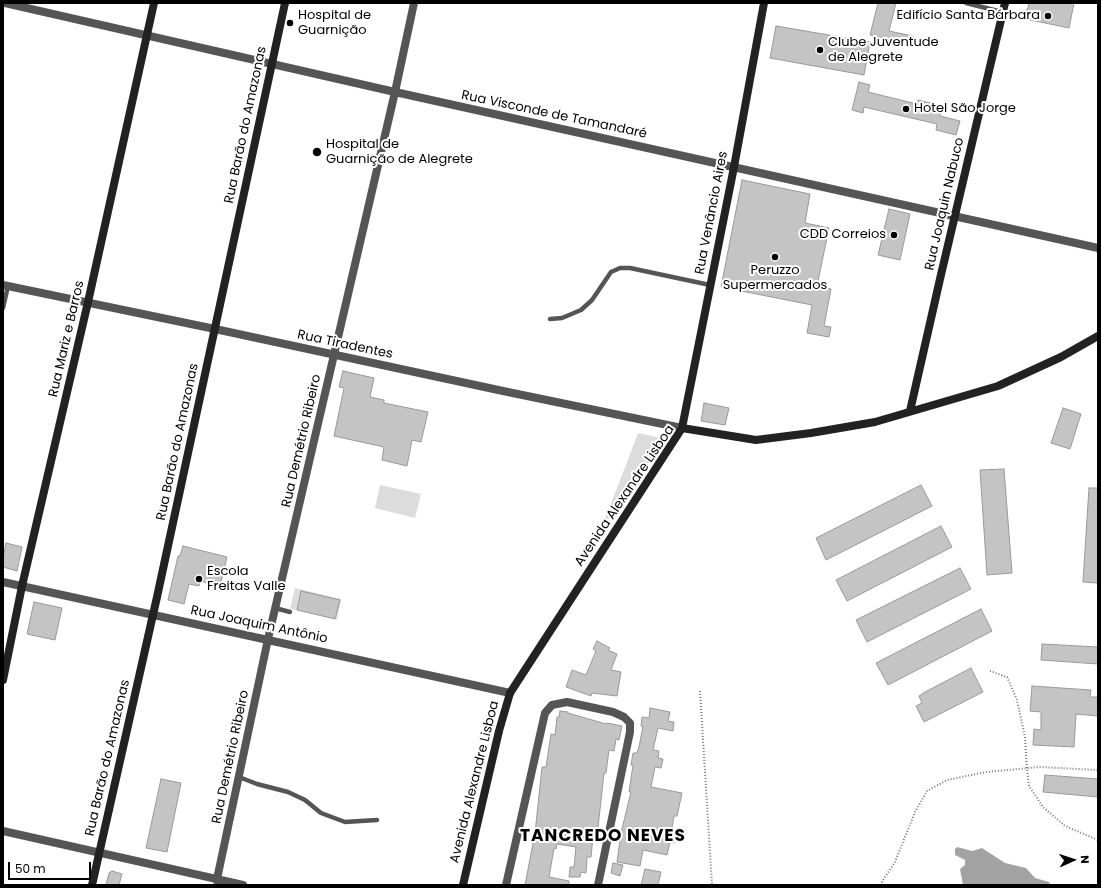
<!DOCTYPE html>
<meta charset="utf-8">
<style>
body{margin:0}
#map{position:relative;width:1101px;height:888px;overflow:hidden;background:#fff;font-family:Poppins,sans-serif}
canvas{display:block}
.frame{position:absolute;inset:0;border:4px solid #000;pointer-events:none}
.north{position:absolute;left:1053px;top:840px;width:40px;height:40px;-webkit-text-stroke:3px #fff;paint-order:stroke;rotate:87deg;font-size:11px;font-weight:700;line-height:16px;text-align:center;color:#000}
.north::after{content:'';display:block;margin:auto;width:14px;height:18px;background:#000;clip-path:polygon(50% 0,100% 100%,50% 72%,0 100%)}
.scale{position:absolute;left:8px;top:862px;width:83px;height:18px;box-sizing:border-box;border:2px solid #000;border-top:0;padding-left:5px;font-size:12px;line-height:14px;white-space:nowrap;color:#000;-webkit-text-stroke:3px #fff;paint-order:stroke}
</style>
<div id="map">
<canvas width="1101" height="888"></canvas>
<div class="frame"></div>
<div class="north">N</div>
<div class="scale">50 m</div>
</div>
<script>
const ctx = document.querySelector('canvas').getContext('2d');
ctx.lineJoin = 'round';
function fillPath(path, color) { ctx.fillStyle = color; ctx.fill(path, 'evenodd'); }
const shape = rows => new Path2D(rows.map(r => 'M' + r).join(''));
function strokePath(path, color, width, dash) { ctx.strokeStyle = color; ctx.lineWidth = width; ctx.lineCap = dash ? 'butt' : 'round'; ctx.setLineDash(dash || []); ctx.stroke(path); }
function write(font, color, halo, rows, align = 'center') {
  ctx.font = font + ' Poppins,sans-serif'; ctx.lineWidth = 4; ctx.setLineDash([]); ctx.textBaseline = 'middle'; ctx.strokeStyle = halo; ctx.fillStyle = color; for (const [text, x, y, turn = 0] of rows) {
    ctx.save(); ctx.translate(x, y); ctx.rotate((+turn || 0) * Math.PI / 180); ctx.textAlign = isNaN(turn) ? turn : align; if (halo) ctx.strokeText(text, 0, 0); ctx.fillText(text, 0, 0); ctx.restore();
  }
}
fillPath(shape([
 [638,433,665,439,600,531,619,483],
 [380,485,421,494,415,518,375,508],
 [295,588,341,599,337,620,335,619,339,600,301,592,297,610,290,609]
]), '#dcdcdc');
fillPath(shape([
 [957,847,972,851,982,848,1005,863,1026,868,1035,878,1049,882,1051,885,963,885,960,869,965,865,965,860,955,855,955,849]
]), '#a3a3a3');
const building = shape([
 [878,3,896,3,889,31,913,36,911,45,870,35,878,3],
 [1029,3,1074,3,1069,28,1026,19,1023,13,1028,8,1029,3],
 [776,26,870,42,864,75,770,58,776,26],
 [859,82,870,85,868,92,917,104,918,100,942,106,940,116,960,121,956,135,936,130,937,124,864,107,863,113,852,110,859,82],
 [742,180,810,194,805,223,829,228,817,286,831,289,824,326,831,327,829,337,807,333,812,305,721,287,742,180],
 [889,209,910,214,900,260,878,255,889,209],
 [343,371,374,378,370,397,384,400,384,403,428,412,421,442,412,440,407,466,382,460,384,447,334,436,344,388,339,387,343,371],
 [704,403,729,408,725,425,701,421,704,403],
 [1063,408,1081,414,1070,449,1051,443,1063,408],
 [1004,469,1012,573,987,575,980,470,1004,469],
 [921,485,932,506,826,560,816,538,921,485],
 [1089,488,1098,488,1098,583,1083,582,1089,488],
 [941,526,952,547,847,601,836,580,941,526],
 [6,543,22,547,17,571,3,567,3,558,6,543],
 [183,546,227,557,220,586,200,581,199,586,189,584,184,604,168,600,178,556,180,556,183,546],
 [960,568,971,589,867,642,856,620,960,568],
 [301,591,340,600,335,619,297,610,301,591],
 [34,602,62,608,55,640,27,634,34,602],
 [981,609,992,631,888,685,876,663,981,609],
 [597,641,610,648,608,650,617,654,611,670,621,672,617,696,592,693,591,696,566,687,572,670,586,675,596,651,593,649,597,641],
 [1042,644,1098,647,1098,664,1041,660,1042,644],
 [971,668,983,692,924,722,916,706,922,703,919,696,923,694,923,693,971,668],
 [1032,686,1091,690,1090,697,1098,697,1098,716,1076,714,1074,747,1033,745,1034,729,1041,730,1041,712,1030,711,1032,686],
 [650,708,670,712,668,721,674,722,673,731,658,728,653,750,659,751,658,758,663,759,661,768,655,767,651,787,682,793,677,816,674,816,671,834,675,835,674,843,670,842,667,855,643,850,640,866,617,862,621,833,631,792,629,792,633,765,631,765,633,753,637,753,639,747,643,726,641,726,642,717,649,718,650,708],
 [560,711,568,712,568,713,606,724,607,723,622,726,619,740,616,739,614,751,609,750,606,773,604,773,597,837,593,837,591,857,587,857,586,873,581,872,580,877,569,877,570,867,574,867,576,847,557,844,556,849,554,848,549,877,569,881,569,885,525,885,535,833,542,767,546,767,551,734,555,735,557,717,559,717,560,711],
 [1045,775,1098,779,1098,797,1043,792,1045,775],
 [161,779,181,783,167,852,146,848,161,779],
 [613,863,623,865,620,876,611,873,613,863],
 [645,869,661,872,658,885,641,885,645,869],
 [112,871,122,874,119,885,106,885,109,873,112,871]
]);
fillPath(building, '#c4c4c4');
strokePath(building, '#999', 1);
strokePath(shape([
 [990,671,1007,677,1017,700,1025,737,1027,769,1029,786,1043,807,1065,826,1098,840],
 [700,691,712,885],
 [880,885,895,862,915,812,927,791,947,780,986,772,1040,767,1098,770]
]), '#777', 2, [1, 2]);
strokePath(shape([
 [966,3,1002,12],
 [3,308,8,286],
 [550,319,562,318,581,310,592,300,611,272,620,268,630,268,710,285],
 [275,608,290,612],
 [239,777,257,784,288,792,305,800,321,813,345,822,377,820]
]), '#555', 4.5);
strokePath(shape([
 [5,3,395,92,1098,248],
 [3,285,215,329,503,391,682,428],
 [3,582,510,693],
 [3,831,243,885],
 [218,885,217,879,268,639,395,92,414,3],
 [506,885,545,713,552,705,567,702,613,712,624,717,630,723,630,732,598,885]
]), '#555', 8);
strokePath(shape([
 [910,411,940,279,1005,3],
 [682,428,756,440,811,433,875,422,998,386,1061,357,1098,336],
 [3,680,22,586,88,302,154,3],
 [92,885,157,597,285,3],
 [463,885,499,731,510,693,682,428,734,167,764,3]
]), '#222', 8);
for (const [x, y, r, color] of [
 [1048,16,4,"#000"],
 [290,23,4,"#000"],
 [820,50,4,"#000"],
 [906,109,4,"#000"],
 [317,152,5,"#000"],
 [894,235,4,"#000"],
 [775,257,4,"#000"],
 [199,579,4,"#000"]
]) { const dot = new Path2D(); dot.arc(x, y, r, 0, 2 * Math.PI); ctx.fillStyle = color; ctx.fill(dot); strokePath(dot, '#fff', 1.5); }
write('13px', '#000', '#fff', [
 ["Hospital de",298,16],
 ["Guarnição",298,31],
 ["Edifício Santa Bárbara",1040,16,"right"],
 ["Clube Juventude",828,43],
 ["de Alegrete",828,58],
 ["Hotel São Jorge",914,109],
 ["Hospital de",326,145],
 ["Guarnição de Alegrete",326,160],
 ["CDD Correios",886,235,"right"],
 ["Peruzzo",775,271,"center"],
 ["Supermercados",775,286,"center"],
 ["Escola",207,572],
 ["Freitas Valle",207,587]
], 'left');
write('13px', '#000', '#fff', [
 ["Rua Visconde de Tamandaré",554,115,12],
 ["Rua Barão do Amazonas",246,125,-78],
 ["Rua Joaquin Nabuco",945,204,-77],
 ["Rua Venâncio Aires",712,213,-79],
 ["Rua Mariz e Barros",67,339,-77],
 ["Rua Tiradentes",345,345,12],
 ["Rua Demétrio Ribeiro",302,441,-77],
 ["Rua Barão do Amazonas",178,442,-78],
 ["Avenida Alexandre Lisboa",625,496,-56],
 ["Rua Joaquim Antônio",259,625,12],
 ["Rua Demétrio Ribeiro",231,757,-78],
 ["Rua Barão do Amazonas",108,758,-77],
 ["Avenida Alexandre Lisboa",475,782,-76]
]);
ctx.letterSpacing = '1px';
write('bold 17px', '#000', '#fff', [
 ["TANCREDO NEVES",603,837]
]);
ctx.letterSpacing = '0px';
</script>
